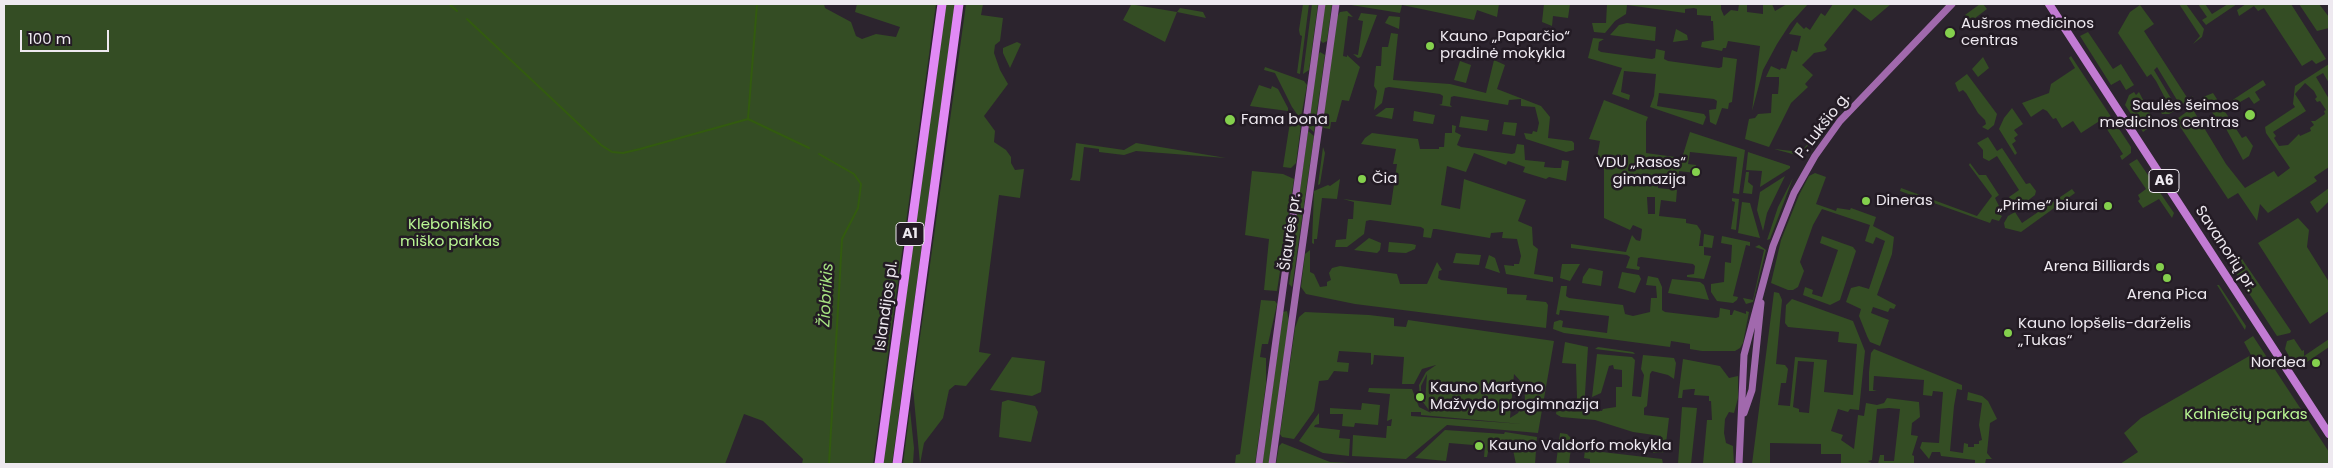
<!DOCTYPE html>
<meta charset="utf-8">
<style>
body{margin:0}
#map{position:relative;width:2333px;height:468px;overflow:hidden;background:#2c242e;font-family:Poppins,sans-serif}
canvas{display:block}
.frame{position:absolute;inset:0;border:5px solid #eee9f0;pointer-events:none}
.scale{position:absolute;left:20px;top:30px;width:89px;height:22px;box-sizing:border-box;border:2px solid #eee9f0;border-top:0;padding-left:6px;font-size:15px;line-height:18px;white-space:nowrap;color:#eee9f0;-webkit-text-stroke:4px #231b24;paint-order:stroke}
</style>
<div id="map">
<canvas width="2333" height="468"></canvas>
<div class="frame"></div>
<div class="scale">100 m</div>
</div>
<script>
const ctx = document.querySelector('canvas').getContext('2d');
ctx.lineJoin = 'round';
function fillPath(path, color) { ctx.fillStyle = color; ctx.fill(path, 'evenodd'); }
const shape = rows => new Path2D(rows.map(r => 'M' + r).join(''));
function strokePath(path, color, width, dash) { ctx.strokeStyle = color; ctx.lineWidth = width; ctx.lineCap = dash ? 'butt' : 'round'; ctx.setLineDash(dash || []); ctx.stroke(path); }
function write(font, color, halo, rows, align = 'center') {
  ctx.font = font + ' Poppins,sans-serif'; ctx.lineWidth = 5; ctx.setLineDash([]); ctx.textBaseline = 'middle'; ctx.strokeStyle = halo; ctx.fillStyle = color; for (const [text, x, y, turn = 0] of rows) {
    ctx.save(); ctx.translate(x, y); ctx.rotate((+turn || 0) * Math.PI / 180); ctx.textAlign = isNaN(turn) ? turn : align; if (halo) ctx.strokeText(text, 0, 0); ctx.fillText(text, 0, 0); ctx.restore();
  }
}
fillPath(shape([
 [4,4,824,4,825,8,851,22,856,36,862,39,876,34,896,37,900,27,855,12,857,4,936,4,873,464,802,464,803,459,763,421,744,414,725,464,4,464],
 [946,4,955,4,892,464,883,464],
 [966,4,983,4,981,15,1003,18,1000,41,995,45,994,53,1000,70,1008,84,984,116,995,131,994,142,1006,150,1011,157,1011,163,1015,170,1024,169,1020,198,999,195,979,352,991,354,966,386,955,385,949,390,943,418,924,443,920,464,913,388],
 [1129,4,1177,12,1180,8,1203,12,1206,18,1177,12,1165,42,1123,20,1131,5],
 [1303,4,1309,4,1300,74,1297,73,1302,36,1300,35,1299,30],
 [1312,4,1318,4,1309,70,1303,74],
 [1325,4,1332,4,1327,41,1323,43,1320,40],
 [1345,4,1499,4,1497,17,1477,10,1474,20,1402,5,1400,13],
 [1544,4,1570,4,1568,18,1553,16,1552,26,1542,22],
 [1607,4,1721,4,1721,9,1724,16,1731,10,1738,11,1739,4,1747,4,1747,12,1763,14,1763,4,1772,4,1775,11,1787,4,1808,4,1790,24,1777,44,1763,70,1752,111,1760,46,1728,41,1726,48,1723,48,1722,51,1701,47,1702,42,1714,40,1713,21,1711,21,1711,16,1697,15,1697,9,1694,8,1685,9,1685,13,1627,5,1626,14,1615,21,1605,33,1594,32,1592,23,1606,23],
 [1833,4,1891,4,1871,21,1854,8,1824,45,1827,49,1825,51,1814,53,1802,65,1813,75,1805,84,1808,87,1791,103,1769,147,1745,139,1749,119,1755,118,1758,114,1771,113,1772,94,1778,94,1779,83,1779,77,1766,77,1771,66,1780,70,1781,68,1786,69,1792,50,1797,52,1801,36,1789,34,1797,22,1804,29,1806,27,1810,30,1821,13,1825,16],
 [1980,4,1983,4,1987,9,1970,22,1965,15],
 [2179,4,2186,4,2204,29,2202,37,2193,44,2200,36],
 [2198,4,2205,4,2212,14,2228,4,2237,4,2206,25,2202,20,2207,17],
 [2246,4,2291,4,2326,59,2316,64,2312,60,2302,66,2264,8,2258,11,2254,6,2239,16,2237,10],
 [2299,4,2319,4,2329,17,2329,28,2317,31],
 [2140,5,2154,24,2144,31,2188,99,2193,96,2191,100,2180,105,2157,67,2154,70,2175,105,2174,111,2169,114,2162,114,2157,106,2166,100,2156,81,2151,74,2147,77,2118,33,2130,12],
 [1347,11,1353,17,1348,16,1343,56,1347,57,1347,55,1360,67,1349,101,1342,100,1336,122,1331,122,1330,129,1324,128,1322,126,1337,17,1340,12],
 [1361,13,1377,15,1361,57,1358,58,1353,54,1358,55,1363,21,1358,20],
 [1389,16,1400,17,1399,29,1385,23],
 [1627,23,1656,27,1655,41,1610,35,1619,25],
 [1676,29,1687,35,1688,40,1673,42],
 [2088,32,2113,69,2121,64,2134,85,2126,90,2120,80,2111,85,2080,36],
 [1391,33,1398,34,1393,80,1450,84,1486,93,1494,60,1505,65,1497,89,1541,106,1550,117,1548,138,1572,141,1574,143,1574,150,1566,152,1526,139,1524,133,1532,134,1533,131,1537,132,1539,123,1535,107,1521,106,1521,99,1509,100,1508,105,1454,96,1451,97,1450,105,1452,107,1439,105,1442,104,1443,96,1440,94,1389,87,1385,88,1382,103,1374,110,1377,91,1374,86,1376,66,1381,66,1382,47,1388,47],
 [1593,38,1604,39,1599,42,1598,50,1601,52,1652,59,1655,58,1656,49,1665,51,1664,59,1668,61,1719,68,1722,67,1723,57,1737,59,1732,102,1729,103,1728,109,1722,108,1716,125,1710,122,1709,110,1716,109,1717,101,1714,99,1659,93,1657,106,1704,114,1706,117,1703,125,1650,107,1654,96,1656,74,1624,71,1621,92,1630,95,1629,100,1612,94,1622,68,1588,58],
 [1017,42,1021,44,1010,68,1003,53,1003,48],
 [1320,52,1325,55,1314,132,1308,127,1318,56],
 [2071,56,2131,147,2131,153,2122,160,2120,156,2123,154,2101,120,2081,133,2073,121,2062,128,2056,118,2053,119,2047,111,2043,109,2031,117,2022,103,2049,93,2051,84,2075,68,2069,58],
 [1983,57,1989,68,1978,77,1972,69],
 [1460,61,1471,65,1466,83,1454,80],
 [2329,64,2329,83,2323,73,2316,77,2329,99,2329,167,2314,177,2317,181,2268,213,2260,204,2257,221,2238,193,2228,199,2177,122,2167,126,2192,108,2226,164,2245,188,2274,171,2278,177,2290,168,2266,133,2265,127,2295,107,2293,104,2295,86],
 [2305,83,2314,91,2317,97,2315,99,2317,102,2320,101,2326,110,2324,111,2325,114,2315,121,2311,121,2314,125,2310,128,2311,131,2300,136,2299,134,2288,145,2279,146,2274,138,2276,136,2273,132,2306,111,2295,94],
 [1265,67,1304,81,1307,85,1301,117,1299,117,1292,107,1275,73,1264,70],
 [1967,74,1997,114,1994,125,1988,130,1982,127,1986,124,1985,120,1978,113,1966,93,1963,90,1959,92,1957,88,1955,83],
 [2263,80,2266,85,2255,92,2260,100,2254,104,2249,97,2231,107,2228,103],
 [1259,85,1271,89,1272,86,1278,89,1288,108,1288,111,1250,106],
 [2134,92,2136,95,2139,92,2155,123,2143,132,2125,105,2129,95],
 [2213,93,2242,138,2246,136,2253,146,2249,156,2243,160,2224,125,2221,127,2203,97],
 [1604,100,1648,117,1646,122,1646,153,1682,158,1690,132,1745,150,1739,194,1733,193,1737,157,1690,152,1688,164,1696,165,1695,173,1679,171,1678,178,1659,176,1658,188,1677,190,1676,202,1661,200,1659,216,1686,219,1686,223,1697,225,1701,231,1699,246,1703,246,1704,234,1714,236,1712,248,1704,247,1704,255,1711,256,1704,279,1687,277,1687,275,1694,274,1695,266,1693,264,1641,257,1638,258,1637,266,1640,267,1639,270,1626,268,1630,257,1627,255,1571,248,1571,244,1626,252,1632,235,1636,240,1640,241,1641,238,1642,229,1633,225,1630,230,1604,218,1604,165,1596,163,1600,141,1589,139],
 [1647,197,1655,197,1655,214,1648,214],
 [1386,108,1394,108,1392,119,1375,116],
 [2012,108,2023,124,2014,130,2018,135,2014,138,2016,141,2012,144,2017,153,2015,155,1999,129,2004,118],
 [1414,111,1435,115,1433,124,1413,121],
 [1461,116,1489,120,1487,131,1459,127],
 [1290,122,1301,125,1296,163,1291,168,1283,167],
 [1504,122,1517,123,1515,136,1502,134],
 [1452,125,1456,126,1455,132,1461,135,1457,145,1461,147,1512,154,1515,153,1517,144,1524,145,1525,160,1545,162,1544,167,1555,168,1561,168,1562,160,1569,161,1566,181,1549,177,1546,179,1523,172,1525,167,1508,161,1506,165,1474,153,1466,172,1447,166,1441,205,1460,209,1464,179,1526,200,1518,221,1532,227,1533,245,1538,249,1534,274,1553,277,1553,282,1506,274,1504,265,1514,266,1514,264,1519,264,1521,256,1517,239,1502,238,1503,232,1491,233,1490,238,1436,229,1433,229,1431,238,1423,237,1424,229,1421,227,1370,220,1366,221,1364,234,1347,247,1335,247,1336,240,1346,239,1348,219,1353,219,1354,202,1343,199,1391,205,1397,164,1393,164,1396,149,1361,144,1365,138,1372,133,1418,139,1420,149,1439,149,1439,147,1444,147,1445,133,1452,133],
 [1819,130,1800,156,1774,149,1801,152],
 [1308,131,1314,136,1292,287,1289,284,1295,245,1295,226],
 [1988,137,1997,151,2002,148,2026,184,2030,183,2036,191,2035,195,2021,206,2015,206,2009,197,2019,190,1997,156,1989,161,1983,158,1983,150,1977,143],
 [1076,143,1124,150,1136,143,1226,158,1136,151,1124,155,1099,152,1099,149,1084,147,1080,181,1070,180,1072,177],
 [1323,147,1325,153,1320,184,1318,185],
 [1748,152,1790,166,1790,168,1760,187,1762,171,1746,170],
 [2137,159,2174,213,2172,218,2159,199,2143,208,2138,201,2140,199,2138,195,2146,189,2129,164],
 [1970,163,1979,175,1986,175,1999,195,1995,198,2000,208,1998,214,2002,216,1999,221,1992,219,1990,223,1900,191,1901,188,1977,216,1992,196,1969,165],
 [1252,171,1283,174,1294,179,1277,291,1264,290,1269,239,1245,235],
 [1746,172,1749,172,1748,182,1753,186,1752,194,1743,193],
 [1815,173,1826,177,1816,204,1836,211,1837,208,1850,210,1851,208,1873,216,1876,217,1873,226,1894,237,1892,254,1877,295,1896,305,1894,309,1890,308,1888,312,1873,307,1871,313,1889,320,1880,346,1870,342,1867,336,1859,316,1861,309,1846,302,1851,288,1859,286,1869,289,1885,241,1876,237,1873,244,1865,241,1870,225,1822,209,1813,225,1800,262,1804,271,1798,287,1793,290,1788,290,1771,283,1781,240,1799,195,1809,176],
 [1785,176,1767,213,1763,231,1757,210,1760,192],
 [1793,178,1770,239,1767,240,1778,207],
 [1340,179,1337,199,1322,198,1317,239,1314,239,1314,244,1312,243,1314,191,1328,185,1330,186],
 [2329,188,2329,201,2317,213,2310,202],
 [2072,189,2075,193,2021,232,2005,228,2004,223,2008,216,2015,212,2022,223],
 [1732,198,1739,199,1736,230,1731,229,1735,202,1732,201],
 [1742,202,1750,203,1760,238,1738,233],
 [2298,218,2309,230,2307,247,2329,282,2329,311,2310,324,2258,243],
 [1722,236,1750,242,1750,246,1746,245,1733,296,1738,297,1737,300,1733,303,1717,301,1711,292,1711,284,1724,282,1725,262,1731,263,1732,245,1721,243],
 [1822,236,1853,247,1856,251,1840,300,1830,305,1803,295,1805,287,1813,290,1812,294,1822,297,1838,250,1820,243],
 [1369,238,1381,243,1380,250,1377,253,1354,250],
 [1389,242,1412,244,1416,245,1415,249,1406,253,1388,252],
 [1759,245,1766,250,1753,302,1746,304,1743,298,1753,300,1764,250,1755,247],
 [1310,250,1310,272,1314,274,1320,287,1327,286,1327,282,1331,280,1329,273,1332,268,1340,266,1397,274,1400,284,1427,284,1437,262,1442,270,1439,271,1438,278,1441,280,1507,288,1507,294,1527,295,1526,300,1546,302,1548,305,1546,328,1355,304,1306,294,1301,287,1303,270,1305,254],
 [1456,253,1481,255,1479,265,1453,263],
 [1489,255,1495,258,1500,273,1485,268],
 [2240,256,2291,331,2290,333,2277,336,2233,269,2234,263],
 [1562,264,1580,264,1570,281,1560,278],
 [1589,268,1603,271,1601,286,1582,283,1583,277],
 [1622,272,1639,275,1641,279,1635,293,1618,288],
 [1648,276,1658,278,1662,287,1662,310,1665,312,1716,318,1719,317,1720,308,1730,310,1730,315,1732,315,1734,310,1746,314,1746,311,1749,312,1743,343,1740,348,1735,351,1702,351,1690,349,1690,344,1671,341,1670,347,1564,333,1553,329,1554,322,1560,320,1563,321,1562,327,1607,333,1609,316,1560,310,1559,315,1556,314,1561,286,1567,286,1566,296,1569,298,1623,305,1625,314,1633,316,1650,312,1651,298,1657,298,1656,286,1646,285],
 [1672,279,1700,282,1704,285,1709,300,1668,293],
 [2217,285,2219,285,2246,326,2245,330],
 [1774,292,1779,293,1782,300,1776,364,1785,365,1788,369,1786,383,1781,383,1778,405,1790,406,1795,357,1827,360,1824,392,1853,395,1857,344,1838,342,1839,332,1788,327,1785,323,1786,305,1792,299,1853,321,1865,351,1859,410,1850,409,1848,412,1838,409,1831,431,1843,435,1841,440,1854,449,1858,415,1864,416,1866,403,1877,405,1884,403,1887,398,1919,402,1920,417,1912,423,1911,435,1918,436,1912,455,1914,456,1914,463,1925,464,1878,464,1880,455,1884,455,1884,461,1894,461,1900,409,1889,408,1877,409,1872,460,1868,461,1873,464,1841,464,1841,454,1821,454,1821,444,1770,443,1770,463,1752,464],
 [1798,361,1814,362,1809,413,1799,412,1799,409,1793,407],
 [1261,300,1275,301,1277,304,1268,344,1262,344,1260,357,1266,358,1266,384,1255,464,1235,464,1236,455,1240,454],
 [1287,311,1289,321,1269,464,1262,464,1283,312],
 [1305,312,1369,315,1394,318,1394,326,1406,327,1408,320,1554,341,1538,433,1447,425,1406,459,1352,456,1353,435,1386,438,1387,426,1391,426,1392,419,1387,421,1390,394,1368,392,1369,388,1412,389,1419,407,1431,413,1420,398,1419,385,1426,372,1436,365,1422,369,1414,384,1402,384,1404,357,1374,355,1373,364,1371,365,1371,353,1339,351,1337,362,1349,363,1348,372,1334,371,1328,380,1319,381,1314,411,1294,439,1282,437,1280,434,1295,328,1299,317],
 [1427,374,1425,402,1424,402,1421,397,1421,386],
 [1514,374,1524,385,1525,399,1518,413,1510,418],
 [1411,412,1421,412,1421,415,1522,424,1411,416],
 [2253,336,2329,452,2329,464,2120,464,2138,452,2124,433,2141,418,2251,355,2244,342],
 [2294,339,2302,351,2304,350,2304,356,2329,339,2329,347,2307,362,2298,361,2294,365,2285,349,2287,341],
 [1565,342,1588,347,1584,409,1602,411,1603,409,1616,407,1616,387,1622,387,1622,370,1614,369,1613,365,1609,366,1601,393,1592,397,1597,354,1632,357,1635,360,1632,396,1641,397,1644,375,1641,369,1643,355,1674,358,1676,363,1674,379,1668,375,1652,371,1650,374,1647,406,1644,408,1644,415,1669,418,1665,452,1653,453,1653,449,1661,449,1661,436,1633,432,1595,420,1561,417,1556,414,1557,406,1573,408,1577,398,1576,364,1562,363],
 [1598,347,1633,352,1635,354,1595,349],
 [1874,349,1962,385,1962,390,1957,389,1954,406,1950,451,1963,453,1964,443,1968,444,1968,447,1974,447,1974,444,1979,444,1979,441,1982,440,1979,425,1982,403,1967,400,1968,392,1982,396,1988,401,1997,419,1990,423,1987,453,1996,464,1992,459,1986,459,1985,464,1975,464,1975,460,1941,456,1940,452,1932,452,1929,459,1920,448,1922,442,1939,443,1943,392,1933,391,1932,396,1923,395,1924,380,1874,376,1873,390,1877,391,1869,391,1869,372,1871,353],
 [1012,357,1045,361,1041,392,1032,396,990,390],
 [1683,359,1720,366,1729,378,1738,376,1738,398,1734,413,1729,412,1725,419,1724,433,1726,443,1733,446,1734,464,1703,464,1707,420,1712,420,1711,401,1709,401,1709,396,1694,395,1695,389,1692,389,1683,390,1682,398,1678,398],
 [1008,400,1035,406,1038,412,1031,442,999,437,1002,402],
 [1362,403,1380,405,1378,425,1355,423,1354,427,1342,426,1343,414,1330,414,1330,408,1361,410],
 [1682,407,1697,408,1691,464,1678,464],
 [910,410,914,448,913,464,903,464],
 [1319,413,1319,424,1315,425,1314,427,1340,430,1339,438,1350,439,1349,456,1323,453,1299,441],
 [1445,430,1504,434,1505,432,1537,437,1535,464,1516,464,1513,450,1489,447,1487,457,1484,457,1485,446,1449,443,1446,461,1415,458],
 [1560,433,1567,434,1572,439,1569,464,1556,464],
 [1282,443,1330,462,1368,464,1276,464,1279,446],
 [1585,450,1662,459,1663,464,1590,464,1590,459,1584,458]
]), '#344d24');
strokePath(shape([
 [449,4,457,11],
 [467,19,601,145,612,152,623,153,640,149,748,119],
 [748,119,757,4],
 [748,119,809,148],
 [819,154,854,174,861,184,858,208,842,239,829,464]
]), '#325b0f', 2);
strokePath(shape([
 [1744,413,1752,390,1761,303],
 [1259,464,1322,4],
 [1272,464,1336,4],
 [1739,464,1744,355,1773,246,1794,193,1815,156,1840,121,1952,4]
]), '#a169ad', 7);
strokePath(shape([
 [2049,4,2329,434]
]), '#c27bd3', 8);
strokePath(shape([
 [879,464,942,4],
 [897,464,959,4]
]), '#e18af5', 9);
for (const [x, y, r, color] of [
 [1950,33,6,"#84d04d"],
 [1430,46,5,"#84d04d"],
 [2250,115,6,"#84d04d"],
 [1230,120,6,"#84d04d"],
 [1696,172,5,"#84d04d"],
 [1362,179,5,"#84d04d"],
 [1866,201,5,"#84d04d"],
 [2108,206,5,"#84d04d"],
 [2160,267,5,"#84d04d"],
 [2167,278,5,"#84d04d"],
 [2008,333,5,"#84d04d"],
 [2316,363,5,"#84d04d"],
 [1420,397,5,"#84d04d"],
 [1479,446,5,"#84d04d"]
]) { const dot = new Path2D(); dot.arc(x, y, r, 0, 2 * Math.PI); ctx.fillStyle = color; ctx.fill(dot); strokePath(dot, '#231b24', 2); }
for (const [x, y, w] of [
 [2164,181,30],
 [910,234,28]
]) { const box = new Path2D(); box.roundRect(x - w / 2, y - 11.5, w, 23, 4); ctx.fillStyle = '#231b24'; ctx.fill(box); strokePath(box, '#eee9f0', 1); }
write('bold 14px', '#eee9f0', null, [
 ["A6",2164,181],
 ["A1",910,234]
]);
write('15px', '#eee9f0', '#231b24', [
 ["Aušros medicinos",1961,24],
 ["centras",1961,41],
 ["Kauno „Paparčio“",1440,37],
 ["pradinė mokykla",1440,54],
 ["Saulės šeimos",2239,106,"right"],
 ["medicinos centras",2239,123,"right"],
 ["Fama bona",1241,120],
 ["VDU „Rasos“",1686,163,"right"],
 ["gimnazija",1686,180,"right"],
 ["Čia",1372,179],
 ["Dineras",1876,201],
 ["„Prime“ biurai",2098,206,"right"],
 ["Arena Billiards",2150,267,"right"],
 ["Arena Pica",2167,295,"center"],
 ["Kauno lopšelis-darželis",2018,324],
 ["„Tukas“",2018,341],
 ["Nordea",2306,363,"right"],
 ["Kauno Martyno",1430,388],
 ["Mažvydo progimnazija",1430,405],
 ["Kauno Valdorfo mokykla",1489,446]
], 'left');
write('15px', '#eee9f0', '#231b24', [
 ["P. Lukšio g.",1823,126,-52],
 ["Šiaurės pr.",1291,232,-82],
 ["Savanorių pr.",2225,249,57],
 ["Islandijos pl.",887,306,-82]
]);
write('15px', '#baf794', '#231b24', [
 ["Kleboniškio",450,225],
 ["miško parkas",450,242],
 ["Kalniečių parkas",2246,415]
]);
write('italic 16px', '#a7e482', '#231b24', [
 ["Žiobrikis",827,295,-87]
]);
</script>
